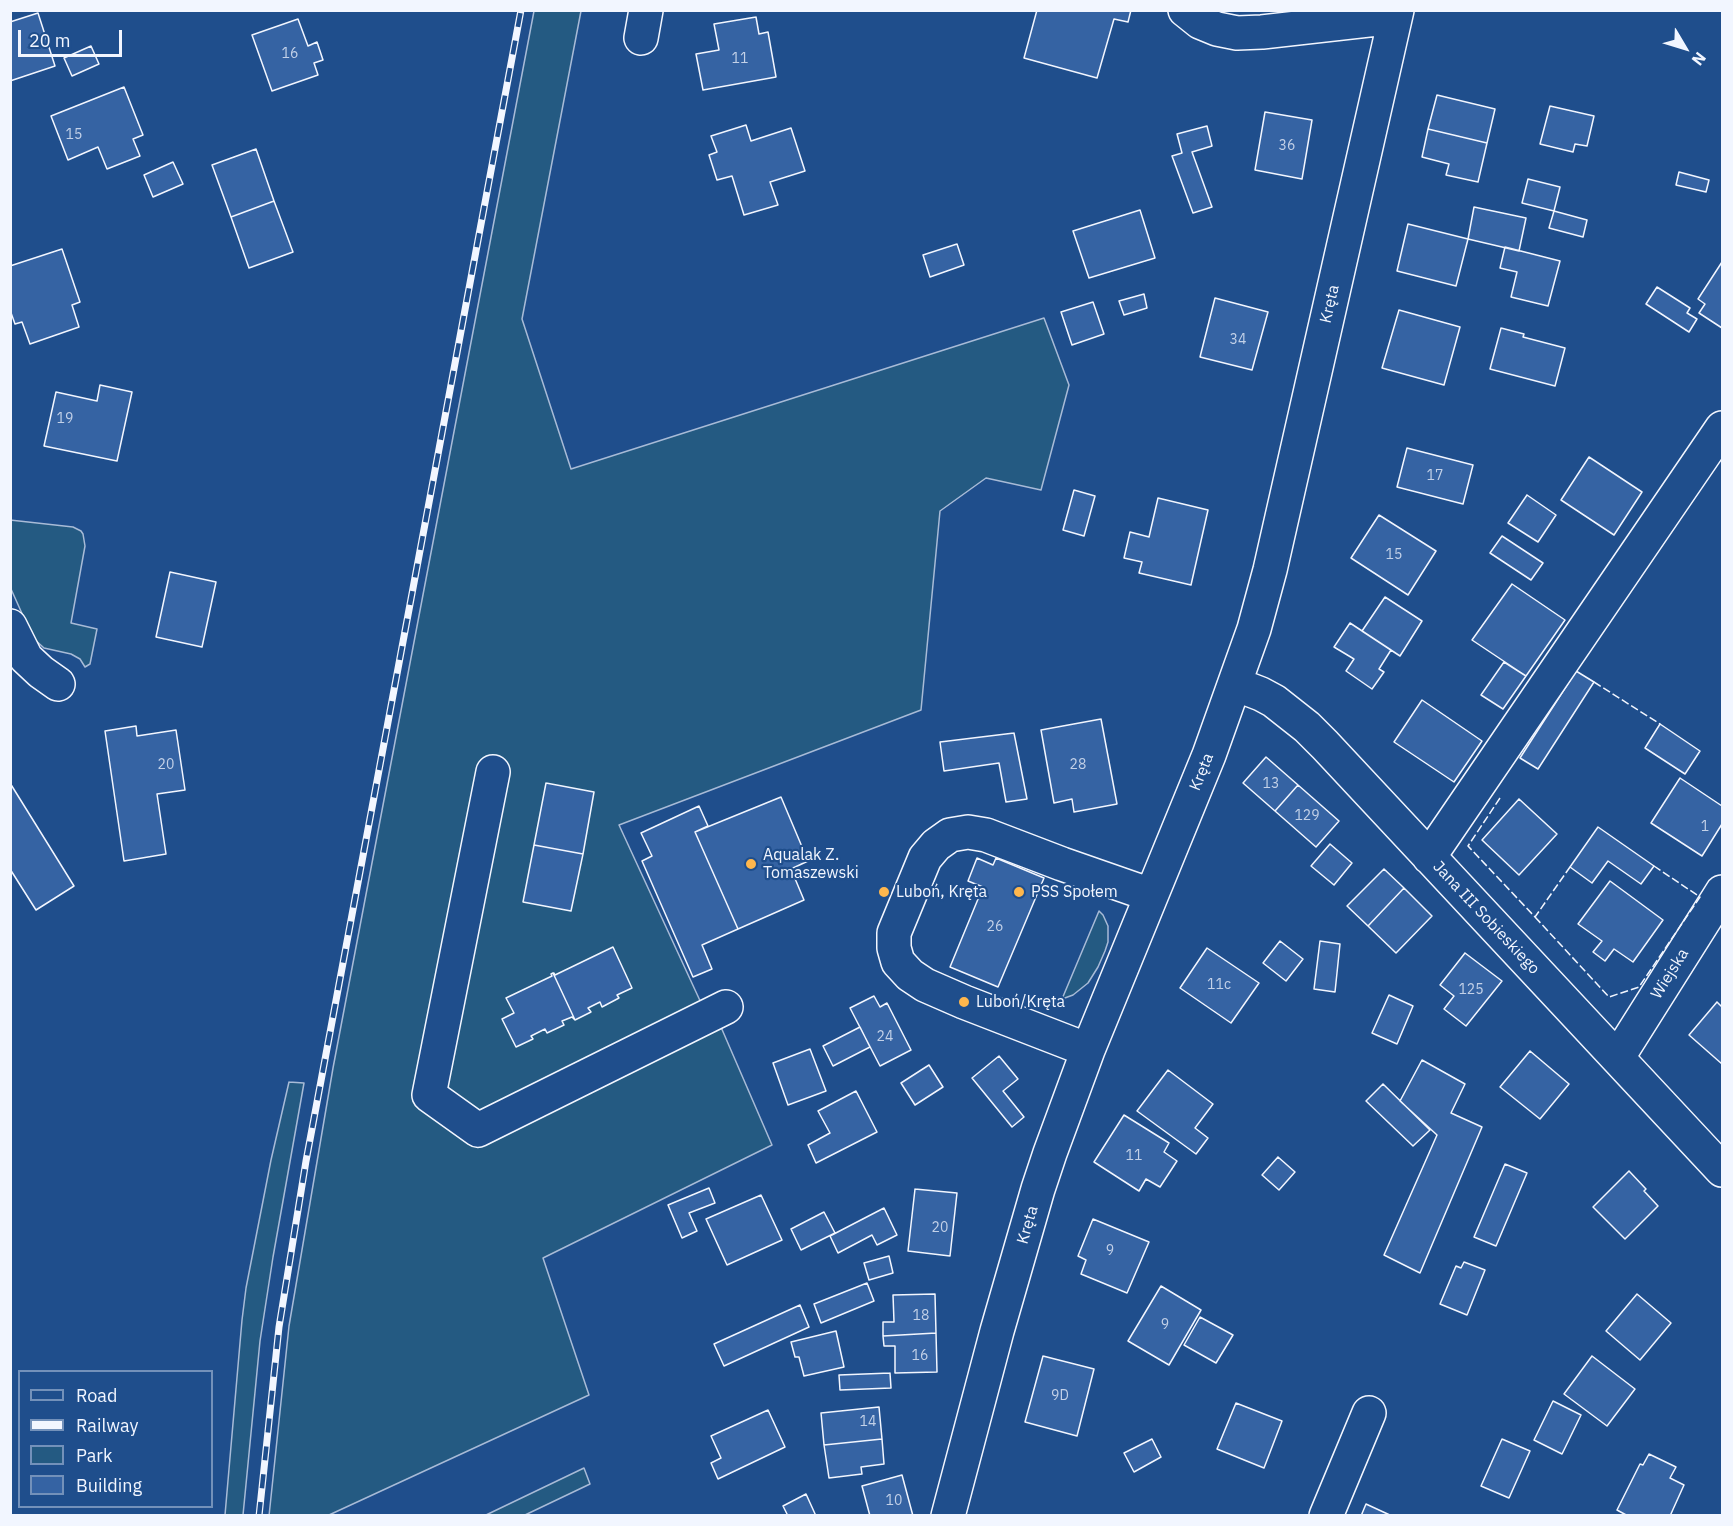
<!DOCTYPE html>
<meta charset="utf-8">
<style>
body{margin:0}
#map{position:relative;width:1733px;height:1526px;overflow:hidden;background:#1f4e8c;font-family:"IBM Plex Sans",sans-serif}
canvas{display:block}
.frame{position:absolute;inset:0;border:12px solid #f2f6ff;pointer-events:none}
.legend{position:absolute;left:18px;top:1370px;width:195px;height:138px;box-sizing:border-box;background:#1f4e8c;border:2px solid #7391ba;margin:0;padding:8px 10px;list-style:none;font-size:18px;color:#f2f6ff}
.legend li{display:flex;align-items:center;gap:12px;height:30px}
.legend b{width:30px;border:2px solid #7391ba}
.north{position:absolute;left:1655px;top:18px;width:60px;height:60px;-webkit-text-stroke:4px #1f4e8c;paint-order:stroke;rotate:128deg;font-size:16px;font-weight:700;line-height:24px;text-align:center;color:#f2f6ff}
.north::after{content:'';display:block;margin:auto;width:21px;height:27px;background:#f2f6ff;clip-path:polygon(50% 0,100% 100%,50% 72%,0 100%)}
.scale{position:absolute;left:18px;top:30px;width:104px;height:27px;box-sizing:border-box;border:3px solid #f2f6ff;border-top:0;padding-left:8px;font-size:18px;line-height:21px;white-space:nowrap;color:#f2f6ff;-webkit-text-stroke:4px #1f4e8c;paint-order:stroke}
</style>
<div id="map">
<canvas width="1733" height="1526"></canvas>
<div class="frame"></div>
<ul class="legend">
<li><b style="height:8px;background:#1f4e8c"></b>Road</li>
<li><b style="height:8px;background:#f2f6ff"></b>Railway</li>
<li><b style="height:16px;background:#245a82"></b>Park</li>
<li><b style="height:16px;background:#3563a3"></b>Building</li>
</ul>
<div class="north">N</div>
<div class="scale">20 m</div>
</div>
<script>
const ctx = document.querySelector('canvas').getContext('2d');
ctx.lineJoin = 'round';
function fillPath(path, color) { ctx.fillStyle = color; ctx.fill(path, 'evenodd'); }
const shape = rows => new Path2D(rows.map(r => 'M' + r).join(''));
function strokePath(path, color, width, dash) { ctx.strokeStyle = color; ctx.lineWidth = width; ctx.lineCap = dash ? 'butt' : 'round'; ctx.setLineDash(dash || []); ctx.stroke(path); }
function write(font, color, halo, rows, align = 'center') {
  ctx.font = font + ' "IBM Plex Sans",sans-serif'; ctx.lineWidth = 4.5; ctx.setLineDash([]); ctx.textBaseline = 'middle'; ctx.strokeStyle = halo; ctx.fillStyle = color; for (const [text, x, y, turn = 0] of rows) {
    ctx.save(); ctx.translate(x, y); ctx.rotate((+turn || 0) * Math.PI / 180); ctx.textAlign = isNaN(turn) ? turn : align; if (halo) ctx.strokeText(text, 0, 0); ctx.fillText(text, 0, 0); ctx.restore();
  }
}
const green = shape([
 [534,11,581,11,522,319,571,469,1044,318,1069,385,1041,490,986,478,940,511,921,710,619,825,702,1005,711,1004,772,1145,543,1258,589,1395,329,1515,269,1516,289,1326,333,1068,534,11],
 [10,520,73,527,81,531,83,534,85,546,71,623,97,629,90,664,85,667,80,659,71,654,44,648,33,638,11,589,10,520],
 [1099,911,1103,915,1108,926,1108,942,1105,951,1098,967,1088,983,1073,995,1062,999,1099,911],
 [289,1082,304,1083,273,1257,260,1341,243,1515,225,1515,242,1320,246,1288,271,1160,289,1082],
 [584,1468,590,1484,525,1515,486,1515,584,1468]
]);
fillPath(green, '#245a82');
strokePath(green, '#a8bbd7', 1.5);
const building = shape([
 [1037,10,1131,10,1128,22,1114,19,1097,78,1024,58,1037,10],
 [38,13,55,66,10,81,10,22,38,13],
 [756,17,759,34,768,32,776,77,703,90,696,54,719,50,714,24,756,17],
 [298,19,308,46,317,42,323,60,314,63,318,75,272,91,252,35,298,19],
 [91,46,99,64,72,76,64,58,91,46],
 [124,87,143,135,133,139,140,156,107,169,98,147,68,160,51,116,124,87],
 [1437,95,1495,109,1487,143,1428,129,1437,95],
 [1550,106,1594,116,1587,146,1575,144,1573,152,1540,144,1550,106],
 [1265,112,1312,120,1302,179,1255,170,1265,112],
 [746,125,751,141,791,128,805,171,770,182,778,205,744,215,732,176,717,180,709,155,717,152,711,136,746,125],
 [1207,126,1212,146,1192,152,1212,207,1193,213,1172,156,1182,153,1177,134,1207,126],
 [1428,129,1487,143,1478,182,1446,175,1449,164,1422,157,1428,129],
 [256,149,274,201,231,217,212,165,256,149],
 [173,162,183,184,153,197,144,175,173,162],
 [1679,172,1709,180,1706,192,1676,185,1679,172],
 [1528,179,1560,187,1554,211,1522,203,1528,179],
 [274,201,293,252,249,268,231,217,274,201],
 [1474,207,1526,218,1519,251,1468,239,1474,207],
 [1140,210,1155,258,1089,278,1073,231,1140,210],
 [1554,211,1587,220,1583,237,1549,228,1554,211],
 [1408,224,1468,239,1456,286,1397,271,1408,224],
 [957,244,964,265,930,277,923,255,957,244],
 [1505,247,1560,261,1548,306,1511,297,1517,272,1500,268,1505,247],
 [62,249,80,302,72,305,79,327,30,344,22,322,15,324,10,310,10,266,62,249],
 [1722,262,1722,328,1699,313,1705,304,1698,299,1722,262],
 [1657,287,1690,308,1687,313,1697,319,1689,332,1646,304,1657,287],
 [1144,294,1147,308,1124,315,1119,301,1144,294],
 [1215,298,1268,312,1252,370,1200,357,1215,298],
 [1093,302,1104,334,1072,345,1061,312,1093,302],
 [1399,310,1460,327,1444,385,1382,368,1399,310],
 [1501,328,1524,334,1523,337,1565,348,1555,386,1490,369,1501,328],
 [100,385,132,392,117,461,44,446,56,392,97,401,100,385],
 [1407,448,1473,465,1463,504,1397,487,1407,448],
 [1589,457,1642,492,1614,535,1561,500,1589,457],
 [1074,490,1095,496,1084,536,1063,530,1074,490],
 [1527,495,1556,515,1538,542,1508,523,1527,495],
 [1158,498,1208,510,1191,585,1139,573,1142,562,1124,558,1130,532,1149,537,1158,498],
 [1379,515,1436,551,1408,595,1351,558,1379,515],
 [1502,536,1543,563,1531,580,1490,553,1502,536],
 [170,572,216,582,202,647,156,637,170,572],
 [1512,584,1565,620,1526,676,1472,640,1512,584],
 [1385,597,1422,621,1400,656,1362,631,1385,597],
 [1350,623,1391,650,1379,669,1384,672,1372,689,1346,671,1354,659,1334,647,1350,623],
 [1504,662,1526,676,1503,709,1481,695,1504,662],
 [1576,671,1594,682,1538,769,1520,758,1576,671],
 [1422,700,1482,741,1454,782,1394,742,1422,700],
 [1101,719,1117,804,1074,812,1072,799,1054,803,1041,730,1101,719],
 [1660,724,1700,751,1685,774,1645,748,1660,724],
 [136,726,137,736,176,730,185,790,157,794,166,854,124,861,105,731,136,726],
 [1014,733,1027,799,1006,802,999,763,944,771,940,742,1014,733],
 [1266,757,1298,785,1275,811,1243,783,1266,757],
 [1680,778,1722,806,1722,824,1702,856,1651,823,1680,778],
 [10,783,74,886,36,910,10,869,10,783],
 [546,783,594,792,583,854,534,845,546,783],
 [1298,785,1339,821,1316,847,1275,811,1298,785],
 [781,797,808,861,791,869,804,900,738,929,695,832,781,797],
 [1519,799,1557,834,1519,875,1482,840,1519,799],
 [699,806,708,826,695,832,738,929,702,945,712,969,693,977,642,861,652,856,641,833,699,806],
 [1598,827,1654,866,1641,884,1608,861,1592,883,1570,867,1598,827],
 [1330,844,1352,863,1334,885,1311,866,1330,844],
 [534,845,583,854,571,911,523,902,534,845],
 [977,858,993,865,996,858,1044,878,998,987,950,967,983,887,968,881,977,858],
 [1384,869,1404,888,1368,926,1347,906,1384,869],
 [1610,881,1663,920,1633,962,1614,949,1605,961,1593,952,1602,941,1578,924,1610,881],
 [1404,888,1432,916,1396,953,1368,926,1404,888],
 [1280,941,1303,959,1286,981,1263,963,1280,941],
 [1320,941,1340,944,1335,992,1314,989,1320,941],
 [613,947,632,988,617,995,619,998,602,1007,600,1002,588,1008,591,1012,575,1020,553,973,554,973,555,975,613,947],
 [1207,948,1259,983,1231,1023,1180,988,1207,948],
 [1465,953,1502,981,1466,1026,1444,1009,1454,996,1440,985,1465,953],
 [553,973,575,1020,572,1017,562,1021,564,1025,547,1033,545,1029,531,1036,533,1039,516,1047,502,1019,514,1013,506,998,552,976,551,974,553,973],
 [1389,995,1413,1006,1397,1044,1372,1033,1389,995],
 [874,996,880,1007,887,1003,911,1050,880,1066,850,1008,874,996],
 [1717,1002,1722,1007,1722,1064,1689,1035,1717,1002],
 [860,1027,870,1047,833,1066,823,1046,860,1027],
 [810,1049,826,1091,788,1105,773,1063,810,1049],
 [1530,1051,1569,1084,1540,1119,1500,1087,1530,1051],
 [999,1056,1018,1079,1003,1091,1024,1117,1012,1127,972,1078,999,1056],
 [1422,1060,1465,1084,1451,1113,1482,1127,1420,1273,1384,1255,1437,1135,1400,1101,1422,1060],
 [929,1065,943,1087,915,1105,901,1083,929,1065],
 [1168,1070,1213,1104,1195,1128,1208,1138,1196,1154,1137,1111,1168,1070],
 [1383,1084,1430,1130,1413,1146,1366,1101,1383,1084],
 [856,1091,877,1132,816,1163,808,1145,830,1133,818,1111,856,1091],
 [1124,1115,1169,1143,1164,1152,1177,1161,1160,1187,1146,1179,1139,1191,1094,1162,1124,1115],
 [1278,1157,1295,1172,1279,1190,1262,1175,1278,1157],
 [1505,1164,1527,1173,1496,1246,1474,1237,1505,1164],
 [1629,1171,1646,1189,1644,1191,1658,1206,1625,1239,1593,1207,1629,1171],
 [709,1188,715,1203,689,1213,697,1231,682,1238,668,1205,709,1188],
 [915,1189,957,1193,950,1256,908,1251,915,1189],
 [761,1195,782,1240,727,1265,706,1219,761,1195],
 [884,1208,897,1235,877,1245,872,1235,838,1253,830,1236,884,1208],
 [824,1212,835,1233,801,1250,791,1229,824,1212],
 [1093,1219,1149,1242,1127,1293,1081,1274,1086,1260,1078,1256,1093,1219],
 [889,1256,893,1273,869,1280,864,1263,889,1256],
 [1464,1262,1485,1270,1467,1315,1440,1304,1456,1266,1461,1268,1464,1262],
 [867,1283,874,1301,821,1323,814,1304,867,1283],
 [1161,1286,1201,1310,1169,1365,1128,1341,1161,1286],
 [935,1294,936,1333,883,1336,883,1322,894,1322,893,1295,935,1294],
 [1637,1294,1671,1323,1640,1360,1606,1331,1637,1294],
 [800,1305,809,1327,724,1366,714,1344,800,1305],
 [1200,1317,1233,1335,1216,1363,1184,1345,1200,1317],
 [836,1331,844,1367,804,1376,799,1357,795,1357,791,1342,836,1331],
 [936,1333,937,1372,895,1373,895,1346,884,1346,883,1336,936,1333],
 [1043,1356,1094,1369,1077,1436,1025,1422,1043,1356],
 [1592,1356,1635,1389,1607,1426,1564,1394,1592,1356],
 [890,1373,891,1388,840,1390,839,1375,890,1373],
 [1553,1401,1581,1415,1562,1454,1534,1440,1553,1401],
 [1236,1403,1282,1421,1264,1468,1217,1449,1236,1403],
 [879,1407,882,1439,824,1445,821,1413,879,1407],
 [768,1410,785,1447,718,1479,711,1463,721,1458,711,1436,768,1410],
 [882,1439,884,1464,861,1467,862,1474,829,1478,824,1445,882,1439],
 [1152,1439,1161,1457,1134,1472,1124,1453,1152,1439],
 [1502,1439,1530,1451,1509,1498,1481,1486,1502,1439],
 [1649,1454,1676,1467,1670,1478,1684,1485,1670,1516,1628,1516,1617,1510,1640,1464,1643,1465,1649,1454],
 [902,1475,913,1516,870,1516,862,1486,902,1475],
 [806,1494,816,1516,788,1516,783,1506,806,1494],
 [1366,1504,1392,1516,1361,1516,1366,1504]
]);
fillPath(building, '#3563a3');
strokePath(building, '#f2f6ff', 1.5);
const minor = shape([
 [1185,10,1200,22,1217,29,1237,33,1262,32,1395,17],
 [641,38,646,10],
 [10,626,26,658,41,672,58,684],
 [1235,684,1261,694,1274,701,1307,727,1325,745,1722,1170],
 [493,772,429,1095,478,1130,726,1007],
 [1429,857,1722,428],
 [1088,1050,964,1002,925,985,910,975,898,962,894,948,894,933,925,858,936,845,950,835,968,832,986,835,1062,864,1151,895],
 [1618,1057,1722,892],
 [948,1516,997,1331,1038,1189,1050,1153,1088,1050,1209,755,1254,629,1270,570,1397,10],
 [1326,1516,1369,1413]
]);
strokePath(minor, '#f2f6ff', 36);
strokePath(minor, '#1f4e8c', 33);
const rail = shape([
 [259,1516,279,1327,306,1161,521,10]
]);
strokePath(rail, '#f2f6ff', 7);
strokePath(rail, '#1f4e8c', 4.5, [14]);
strokePath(shape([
 [1594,682,1660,724],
 [1500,798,1468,846,1535,917,1570,867],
 [1535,917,1609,997,1639,987,1700,897,1654,866]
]), '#f2f6ff', 1.5, [8, 3]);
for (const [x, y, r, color] of [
 [751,864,6,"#ffb74d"],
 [884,892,6,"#ffb74d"],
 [1019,892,6,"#ffb74d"],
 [964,1002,6,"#ffb74d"]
]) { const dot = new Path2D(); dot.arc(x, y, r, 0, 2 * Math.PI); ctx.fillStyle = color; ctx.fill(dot); strokePath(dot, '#1f4e8c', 2); }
write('14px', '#c3d1e8', null, [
 ["16",290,54],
 ["11",740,59],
 ["15",74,135],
 ["36",1287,146],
 ["34",1238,340],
 ["19",65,419],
 ["17",1435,476],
 ["15",1394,555],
 ["20",166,765],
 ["28",1078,765],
 ["13",1271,784],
 ["129",1307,816],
 ["1",1705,827],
 ["26",995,927],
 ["11c",1219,985],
 ["125",1471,990],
 ["24",885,1037],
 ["11",1134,1156],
 ["20",940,1228],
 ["9",1110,1251],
 ["18",921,1316],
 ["9",1165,1325],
 ["16",920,1356],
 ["9D",1060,1396],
 ["14",868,1422],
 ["10",894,1501]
]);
write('16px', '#f2f6ff', '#1f4e8c', [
 ["Kręta",1330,304,-77],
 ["Kręta",1202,772,-68],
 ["Jana III Sobieskiego",1486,918,47],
 ["Wiejska",1670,974,-58],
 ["Kręta",1028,1225,-74]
]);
write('16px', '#f2f6ff', '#1f4e8c', [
 ["Aqualak Z.",763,855],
 ["Tomaszewski",763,873],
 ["Luboń, Kręta",896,892],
 ["PSS Społem",1031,892],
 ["Luboń/Kręta",976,1002]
], 'left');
</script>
